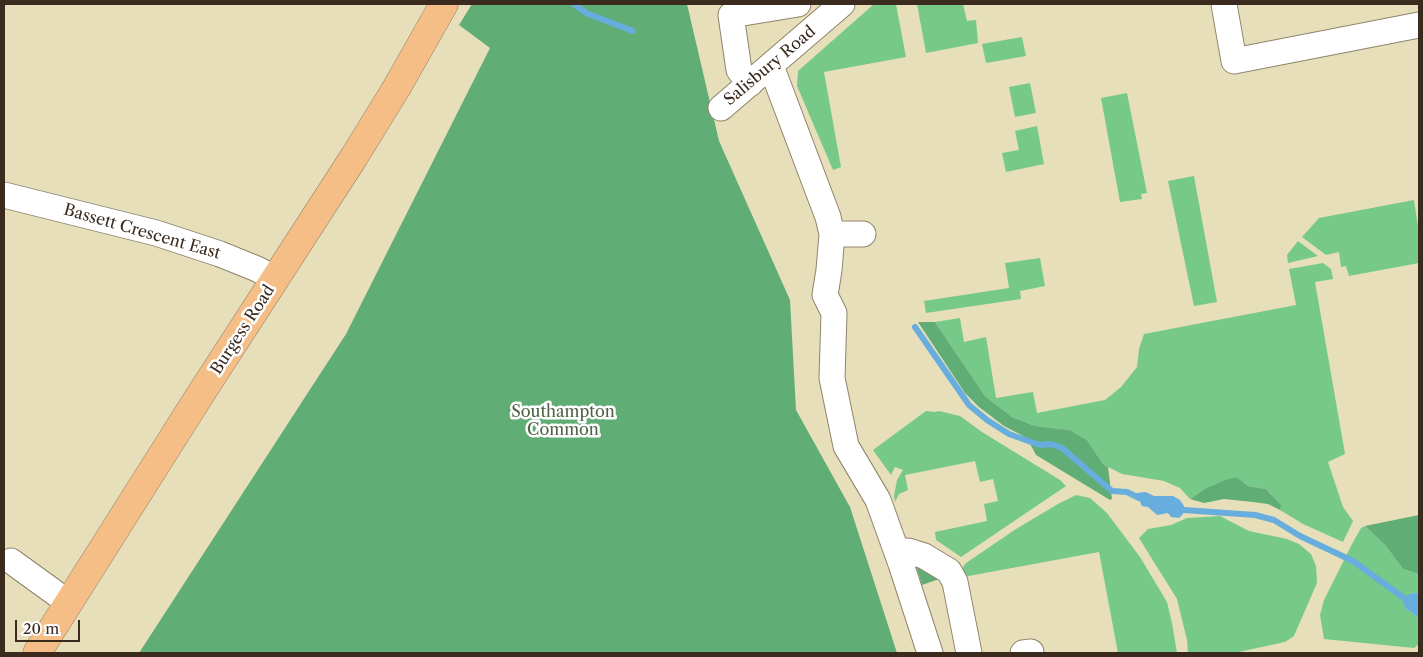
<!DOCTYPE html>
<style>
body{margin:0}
#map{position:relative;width:1423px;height:657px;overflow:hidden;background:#e6dfba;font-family:"Libre Caslon Text",serif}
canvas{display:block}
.frame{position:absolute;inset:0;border:5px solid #3b2a1e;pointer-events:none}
.scale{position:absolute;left:15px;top:620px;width:65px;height:22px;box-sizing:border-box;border:2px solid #3b2a1e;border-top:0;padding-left:6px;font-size:15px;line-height:18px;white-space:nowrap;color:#3b2a1e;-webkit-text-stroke:4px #fff;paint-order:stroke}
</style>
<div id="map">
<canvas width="1423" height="657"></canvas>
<div class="frame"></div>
<div class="scale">20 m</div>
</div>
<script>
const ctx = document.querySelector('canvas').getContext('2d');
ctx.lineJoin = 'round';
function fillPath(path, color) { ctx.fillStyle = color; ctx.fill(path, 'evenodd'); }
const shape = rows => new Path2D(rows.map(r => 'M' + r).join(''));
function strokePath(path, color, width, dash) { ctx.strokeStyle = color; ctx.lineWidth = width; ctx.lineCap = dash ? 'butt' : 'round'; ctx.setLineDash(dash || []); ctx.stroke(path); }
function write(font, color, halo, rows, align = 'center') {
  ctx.font = font + ' "Libre Caslon Text",serif'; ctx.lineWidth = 5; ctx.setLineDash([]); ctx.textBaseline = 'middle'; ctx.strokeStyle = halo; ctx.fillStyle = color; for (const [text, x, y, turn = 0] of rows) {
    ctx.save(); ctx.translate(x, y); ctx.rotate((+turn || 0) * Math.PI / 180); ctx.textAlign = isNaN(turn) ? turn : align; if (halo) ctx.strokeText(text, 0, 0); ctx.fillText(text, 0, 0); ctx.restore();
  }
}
fillPath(shape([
 [874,4,896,4,906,57,824,72,841,167,833,170,797,86,798,71],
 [917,4,963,4,967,21,976,20,978,43,926,53],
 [1022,37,1026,56,986,63,982,44],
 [1030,83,1036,113,1015,117,1009,87],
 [1127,93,1147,193,1141,194,1142,199,1120,202,1101,98],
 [1037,126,1044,164,1006,172,1002,153,1019,150,1015,131],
 [1194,176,1217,302,1194,306,1168,181],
 [1414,200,1419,233,1419,263,1349,276,1346,266,1341,267,1339,252,1326,255,1302,237,1319,218],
 [1298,241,1318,256,1288,263,1287,255],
 [1040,258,1045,286,1020,291,1021,299,926,313,924,301,1009,288,1005,263],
 [1323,263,1331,269,1333,279,1315,282,1345,454,1328,462,1343,507,1353,521,1343,542,1303,524,1280,510,1280,504,1266,489,1248,486,1237,477,1227,479,1206,488,1190,499,1180,488,1164,481,1122,474,1108,467,1103,464,1087,440,1070,430,1035,426,1012,417,985,396,935,322,960,318,964,342,986,337,996,398,1033,392,1037,413,1105,400,1121,387,1137,367,1139,349,1144,334,1296,305,1289,269],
 [926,411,935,412,939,411,960,416,982,432,1060,480,1066,486,961,557,936,540,935,532,987,521,984,504,998,501,993,479,980,482,975,461,905,475,908,490,899,494,895,502,894,496,897,480,903,470,895,467,891,475,873,450],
 [1076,495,1090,498,1107,513,1140,557,1167,602,1172,623,1177,653,1118,653,1099,552,963,577,960,571,966,563,1016,529,1058,504],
 [1220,516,1249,531,1287,539,1299,544,1311,554,1316,566,1317,583,1294,636,1285,642,1234,653,1188,653,1187,640,1177,599,1139,538,1148,529,1171,525,1187,518],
 [1365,526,1385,545,1403,569,1419,574,1419,592,1410,594,1406,609,1419,618,1419,644,1414,648,1324,639,1320,615,1324,600,1351,546,1361,528]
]), '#77c98a');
fillPath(shape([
 [472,4,687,4,719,141,790,300,796,410,850,507,897,653,139,653,346,334,490,48,459,25],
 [918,322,935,322,985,396,1012,417,1035,426,1070,430,1087,440,1103,464,1108,467,1112,499,1110,500,1036,455,1027,438,1004,426,979,407,965,393],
 [1237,477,1248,486,1266,489,1281,505,1280,510,1268,504,1253,502,1224,499,1204,503,1190,499,1206,488,1227,479],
 [1419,515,1419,574,1403,569,1385,545,1365,526],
 [915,562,945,577,922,585]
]), '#61ad76');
fillPath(shape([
 [1146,492,1154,496,1173,496,1180,500,1184,506,1183,514,1179,518,1171,517,1168,513,1157,515,1148,507,1142,506,1136,493],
 [1419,592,1419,618,1406,609,1403,602,1404,598,1410,594]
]), '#67addd');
strokePath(shape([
 [574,4,586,13,633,31],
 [915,327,969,405,987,420,1009,434,1031,442,1041,445,1051,444,1062,448,1112,491,1127,492,1139,498],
 [1184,510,1255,515,1274,520,1300,536,1353,561,1404,598]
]), '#67addd', 6);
const minor = shape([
 [1224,4,1234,61,1419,25],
 [771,66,828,217,832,234,829,270,825,295,834,313,832,378,846,446,878,500,901,564,930,653],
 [750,84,739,70,731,15,798,4],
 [721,108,842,4],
 [4,195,156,233,220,254,257,269,276,279],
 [832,234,863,234],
 [897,552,908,551,924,556,949,571,955,582,969,653],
 [11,561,69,603],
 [1023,653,1031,652]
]);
const major = shape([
 [37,653,200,395,354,157,397,87,444,4]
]);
strokePath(minor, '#90846c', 27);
strokePath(major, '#90846c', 29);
strokePath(minor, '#fff', 25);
strokePath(major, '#f6be87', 28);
write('16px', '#3b2a1e', '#fff', [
 ["Salisbury Road",770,66,-40],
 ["Bassett Crescent East",142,232,16],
 ["Burgess Road",243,330,-57]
]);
write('16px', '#506244', '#fff', [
 ["Southampton",563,412],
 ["Common",563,430]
]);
</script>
